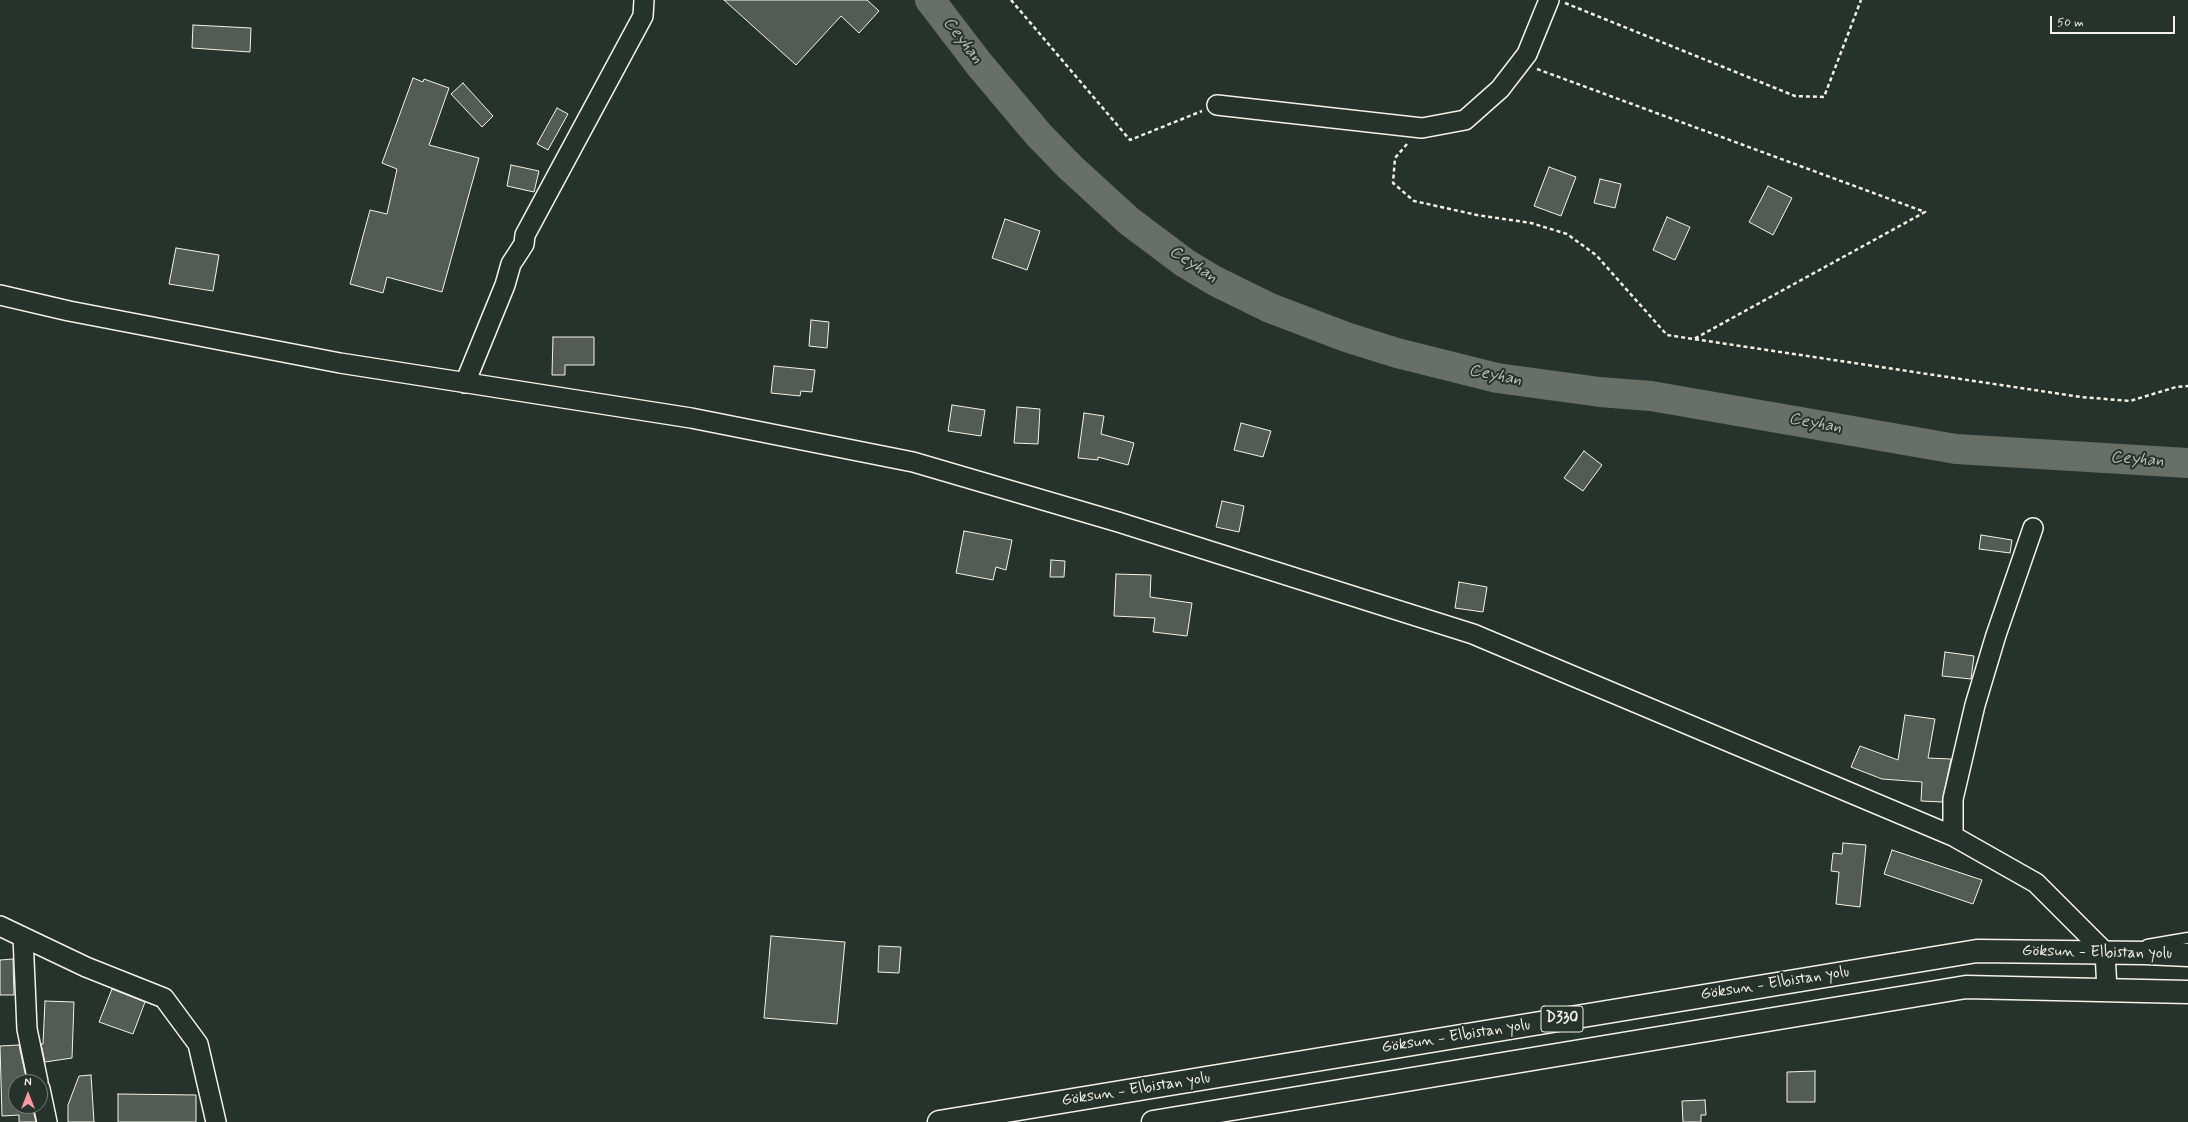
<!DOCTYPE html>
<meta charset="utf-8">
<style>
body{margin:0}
#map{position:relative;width:2188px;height:1122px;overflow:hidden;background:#26332d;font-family:Mynerve,sans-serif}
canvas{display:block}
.north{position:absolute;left:8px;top:1074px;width:40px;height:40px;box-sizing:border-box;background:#26332d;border:1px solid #787f78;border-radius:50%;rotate:0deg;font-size:11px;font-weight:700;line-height:16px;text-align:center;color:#f4f1e8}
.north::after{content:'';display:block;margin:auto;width:14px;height:18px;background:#ff9aa2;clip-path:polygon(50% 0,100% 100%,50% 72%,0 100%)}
.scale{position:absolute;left:2050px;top:16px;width:125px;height:18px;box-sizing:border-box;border:2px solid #f4f1e8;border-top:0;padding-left:5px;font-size:12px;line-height:14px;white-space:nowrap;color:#f4f1e8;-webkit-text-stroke:3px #26332d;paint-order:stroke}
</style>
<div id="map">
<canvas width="2188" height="1122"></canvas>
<div class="north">N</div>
<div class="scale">50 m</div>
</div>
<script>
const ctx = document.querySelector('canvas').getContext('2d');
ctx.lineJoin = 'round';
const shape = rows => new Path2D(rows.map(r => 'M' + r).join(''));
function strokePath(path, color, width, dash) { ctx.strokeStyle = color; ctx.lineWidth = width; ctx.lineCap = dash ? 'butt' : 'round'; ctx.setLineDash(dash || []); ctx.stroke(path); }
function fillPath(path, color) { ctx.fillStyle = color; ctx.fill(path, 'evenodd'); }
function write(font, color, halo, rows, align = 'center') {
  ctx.font = font + ' Mynerve,sans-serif'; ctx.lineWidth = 4; ctx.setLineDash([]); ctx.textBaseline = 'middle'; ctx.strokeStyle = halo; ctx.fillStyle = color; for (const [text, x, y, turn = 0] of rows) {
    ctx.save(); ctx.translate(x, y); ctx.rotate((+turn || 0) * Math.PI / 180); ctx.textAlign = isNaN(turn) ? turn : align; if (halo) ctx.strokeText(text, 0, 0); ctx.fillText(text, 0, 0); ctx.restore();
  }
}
strokePath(shape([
 [930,0,979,64,1038,134,1070,167,1129,221,1185,263,1215,281,1270,308,1346,337,1397,353,1497,378,1600,392,1651,396,1956,449,2188,463]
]), '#676f68', 30);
const building = shape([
 [724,0,867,0,879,11,859,33,841,16,796,65,724,0],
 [193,25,251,28,250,52,192,48,193,25],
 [413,78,423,82,424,79,449,88,429,145,479,158,442,292,387,277,383,293,350,284,370,210,387,214,397,169,382,163,413,78],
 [463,83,493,116,482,127,451,94,463,83],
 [557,108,568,114,548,150,537,144,557,108],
 [511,165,539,171,534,192,507,186,511,165],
 [1549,167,1576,177,1561,216,1534,206,1549,167],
 [1600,179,1621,184,1615,208,1594,203,1600,179],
 [1768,186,1792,198,1773,235,1749,222,1768,186],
 [1667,217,1690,227,1675,260,1653,250,1667,217],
 [1005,219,1040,231,1027,270,992,258,1005,219],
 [176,248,219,255,213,291,169,284,176,248],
 [811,320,829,322,827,348,809,346,811,320],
 [553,337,594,337,594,365,565,365,565,375,552,375,553,337],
 [774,366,815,370,812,392,801,391,800,396,771,393,774,366],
 [952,405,985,410,981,436,948,431,952,405],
 [1017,407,1040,409,1038,444,1014,443,1017,407],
 [1084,413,1104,416,1101,434,1134,443,1128,465,1098,457,1098,460,1078,458,1084,413],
 [1241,423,1271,431,1263,457,1234,450,1241,423],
 [1584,451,1602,465,1583,491,1564,478,1584,451],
 [1222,501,1244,506,1239,532,1216,527,1222,501],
 [964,531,1012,540,1006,570,996,567,993,580,956,573,964,531],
 [1981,535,2012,540,2010,553,1979,549,1981,535],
 [1051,560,1065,561,1064,577,1050,577,1051,560],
 [1116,574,1151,575,1150,597,1192,603,1187,636,1153,632,1155,618,1114,616,1116,574],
 [1459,582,1487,587,1483,612,1455,608,1459,582],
 [1945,652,1974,656,1971,679,1942,676,1945,652],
 [1905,715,1935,719,1928,758,1951,759,1942,802,1921,801,1922,782,1882,779,1851,767,1860,746,1898,760,1905,715],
 [1843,843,1866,845,1860,907,1836,904,1839,872,1831,871,1833,853,1842,854,1843,843],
 [1892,850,1982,880,1973,904,1884,874,1892,850],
 [771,936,845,942,837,1024,764,1018,771,936],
 [879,946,901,947,899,973,878,972,879,946],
 [13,959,14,995,0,995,0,960,13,959],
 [112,989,145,1002,133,1034,99,1022,112,989],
 [45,1001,74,1002,72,1058,45,1062,41,1044,43,1044,45,1001],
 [19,1045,27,1082,16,1082,16,1106,32,1106,36,1122,19,1122,19,1115,2,1116,0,1046,19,1045],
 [1815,1071,1815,1102,1787,1102,1787,1072,1815,1071],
 [91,1075,94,1122,68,1122,68,1105,79,1076,91,1075],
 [118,1094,196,1095,196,1122,118,1122,118,1094],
 [1705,1100,1706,1115,1701,1115,1701,1122,1683,1122,1682,1101,1705,1100]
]);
fillPath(building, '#525c55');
strokePath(building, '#f4f1e8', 1);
const lane = shape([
 [2147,945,2188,938]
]);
const street = shape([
 [1217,105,1422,128,1465,120,1500,89,1527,54,1549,0],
 [0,295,69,311,340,363,691,418,913,462,1118,522,1473,634,1953,836,2036,883,2105,952,2107,990],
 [465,383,505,285,511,264,524,244,525,235,643,16,644,0],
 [1953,836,1953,799,1975,705,1996,635,2033,528],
 [0,926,86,967,164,998,198,1044,216,1122],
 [23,937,27,1029,38,1082],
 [40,1089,47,1122]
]);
const highway = shape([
 [939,1122,1977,951,2145,953,2188,955],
 [1153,1122,1966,987,2188,992]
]);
strokePath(lane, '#f4f1e8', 13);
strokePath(street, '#f4f1e8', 22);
strokePath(highway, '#f4f1e8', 25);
strokePath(shape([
 [1011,0,1130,140,1202,111],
 [1565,3,1795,96,1824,97,1861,0],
 [1537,69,1925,212,1694,339],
 [1407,144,1395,158,1393,183,1414,201,1477,215,1531,223,1567,234,1596,255,1667,335,2081,397,2130,401,2176,387,2188,386]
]), '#f4f1e8', 2.5, [4, 3]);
strokePath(lane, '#26332d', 10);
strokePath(street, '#26332d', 19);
strokePath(highway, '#26332d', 22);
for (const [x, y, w] of [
 [1562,1019,42]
]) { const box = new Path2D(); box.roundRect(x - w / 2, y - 13, w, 26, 3); ctx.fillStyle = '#26332d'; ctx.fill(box); strokePath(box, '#f4f1e8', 1); }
write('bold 15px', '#f4f1e8', null, [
 ["D330",1562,1019]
]);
write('16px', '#f4f1e8', '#26332d', [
 ["Göksun - Elbistan yolu",2097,953,1],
 ["Göksun - Elbistan yolu",1775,984,-9],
 ["Göksun - Elbistan yolu",1456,1037,-9],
 ["Göksun - Elbistan yolu",1136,1090,-9]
]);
write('italic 17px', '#bcbdb5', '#26332d', [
 ["Ceyhan",962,41,52],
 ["Ceyhan",1193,265,33],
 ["Ceyhan",1495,376,11],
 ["Ceyhan",1815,424,10],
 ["Ceyhan",2137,460,4]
]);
</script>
